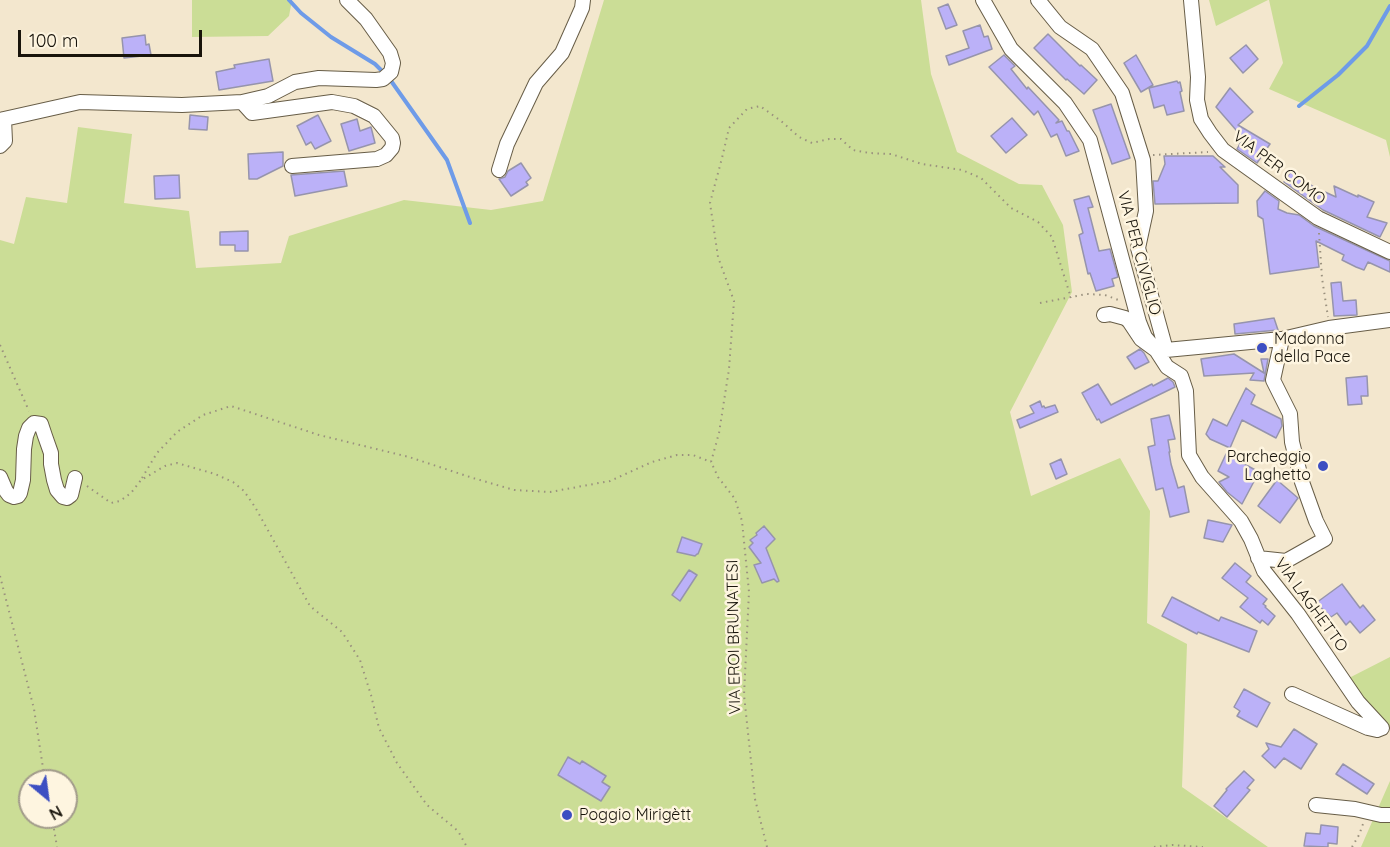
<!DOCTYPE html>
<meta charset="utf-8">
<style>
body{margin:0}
#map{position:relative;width:1390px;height:847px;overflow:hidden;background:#f3e7ce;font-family:Quicksand,sans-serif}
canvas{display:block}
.north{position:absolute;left:18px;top:769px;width:60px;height:60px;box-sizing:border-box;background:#fef5e0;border:2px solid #a29b8b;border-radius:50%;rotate:151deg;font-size:16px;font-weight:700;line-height:24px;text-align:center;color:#18140b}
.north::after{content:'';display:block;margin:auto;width:21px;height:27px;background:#3d4fc2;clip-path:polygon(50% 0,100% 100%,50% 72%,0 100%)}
.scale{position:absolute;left:18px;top:30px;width:184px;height:27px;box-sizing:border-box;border:3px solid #18140b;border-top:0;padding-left:8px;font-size:18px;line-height:21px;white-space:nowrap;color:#18140b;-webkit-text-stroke:4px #fef5e0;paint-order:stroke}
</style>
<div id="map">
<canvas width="1390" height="847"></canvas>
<div class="north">N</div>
<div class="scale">100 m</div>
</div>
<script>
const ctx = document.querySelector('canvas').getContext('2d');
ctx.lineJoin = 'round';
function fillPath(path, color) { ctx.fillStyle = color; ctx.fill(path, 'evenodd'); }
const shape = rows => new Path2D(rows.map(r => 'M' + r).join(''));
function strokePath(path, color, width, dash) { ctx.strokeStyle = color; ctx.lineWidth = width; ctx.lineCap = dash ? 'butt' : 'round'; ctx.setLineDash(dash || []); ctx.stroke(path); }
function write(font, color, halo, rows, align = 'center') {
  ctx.font = font + ' Quicksand,sans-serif'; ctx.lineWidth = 5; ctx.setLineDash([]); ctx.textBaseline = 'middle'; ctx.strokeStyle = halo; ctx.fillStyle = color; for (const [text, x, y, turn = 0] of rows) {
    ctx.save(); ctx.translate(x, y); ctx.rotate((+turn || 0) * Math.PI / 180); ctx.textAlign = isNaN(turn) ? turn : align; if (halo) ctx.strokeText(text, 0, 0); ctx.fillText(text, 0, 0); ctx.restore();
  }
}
fillPath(shape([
 [192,0,292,0,289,16,268,36,192,37],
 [604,0,921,0,931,74,957,152,1019,184,1042,185,1063,225,1072,292,1010,412,1031,496,1120,458,1150,511,1147,623,1187,644,1182,787,1268,847,0,847,0,240,14,244,26,197,67,203,78,127,132,134,124,203,189,211,196,268,281,263,289,236,404,200,491,210,543,201],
 [30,781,66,781,66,817,30,817],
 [1209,0,1268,0,1216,26],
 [1269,0,1390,0,1390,157,1386,140,1269,89,1283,63],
 [1390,657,1390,730,1347,679],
 [1390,781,1390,847,1361,847]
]), '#cbdd96');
strokePath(shape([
 [289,0,301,13,331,37,375,64,384,73],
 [389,78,447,160,470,223],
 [1299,106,1338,75,1367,46,1390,6]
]), '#6e9be8', 4);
const building = shape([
 [948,4,957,25,946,29,938,8,948,4],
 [980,25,984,37,988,36,992,49,949,65,946,56,969,48,963,31,980,25],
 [1048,34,1080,66,1081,65,1097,80,1084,94,1067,79,1066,80,1034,48,1048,34],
 [145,35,146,45,149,44,151,55,124,58,122,38,145,35],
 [1246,45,1258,59,1243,73,1230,58,1246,45],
 [1004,55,1015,66,1011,69,1027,89,1028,87,1059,120,1056,123,1062,121,1067,131,1069,131,1079,151,1066,156,1057,134,1051,137,1038,111,1034,115,989,67,1004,55],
 [1136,55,1153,85,1141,92,1124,63,1136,55],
 [269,59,273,81,219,90,216,72,235,68,234,65,269,59],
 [1177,81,1178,83,1180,82,1182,91,1180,92,1184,111,1167,115,1164,105,1154,108,1149,88,1177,81],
 [1230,88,1253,112,1238,125,1270,144,1257,163,1237,149,1243,138,1216,107,1230,88],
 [1111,104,1130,158,1112,164,1093,110,1111,104],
 [190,115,208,117,207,130,189,129,190,115],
 [318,115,331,141,315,149,311,142,306,145,297,126,318,115],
 [1012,118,1027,135,1006,153,991,136,1012,118],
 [357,119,360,131,371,127,375,143,349,151,341,124,357,119],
 [283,152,283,166,257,179,249,179,248,154,283,152],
 [1164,156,1213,156,1225,167,1220,167,1238,185,1238,203,1155,204,1153,181,1158,181,1165,164,1164,156],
 [521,163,531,178,526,182,528,185,511,196,499,179,505,177,508,171,521,163],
 [344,171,347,186,295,196,291,175,344,171],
 [1291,171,1324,194,1325,192,1336,197,1334,186,1358,197,1358,195,1374,202,1367,217,1387,223,1380,237,1323,210,1284,182,1291,171],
 [179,175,180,198,155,199,154,176,179,175],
 [1265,191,1279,201,1278,209,1287,213,1299,215,1314,226,1390,261,1390,272,1368,262,1364,270,1356,267,1342,260,1344,255,1316,241,1319,267,1270,274,1263,219,1258,216,1257,201,1265,191],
 [1089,196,1093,207,1088,208,1099,251,1110,249,1118,277,1112,279,1114,286,1096,291,1090,273,1088,274,1079,235,1083,233,1074,200,1089,196],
 [248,231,248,251,235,251,235,245,220,245,220,232,248,231],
 [1341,282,1343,301,1356,300,1357,315,1334,316,1331,283,1341,282],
 [1274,318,1278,330,1235,334,1234,324,1274,318],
 [1140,349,1144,353,1149,362,1135,369,1127,357,1140,349],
 [1234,354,1264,373,1261,359,1268,359,1264,381,1250,380,1254,373,1204,376,1201,359,1234,354],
 [1367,376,1368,396,1361,396,1362,404,1348,405,1346,378,1367,376],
 [1168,378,1173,382,1175,387,1101,423,1099,419,1097,420,1082,393,1098,384,1111,405,1152,384,1153,386,1168,378],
 [1246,388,1255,395,1251,404,1281,419,1282,426,1276,438,1242,420,1230,448,1210,439,1206,434,1213,419,1227,426,1246,388],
 [1040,401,1042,407,1044,406,1045,408,1055,405,1058,412,1020,428,1017,420,1034,413,1030,406,1040,401],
 [1169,415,1175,439,1168,440,1170,452,1169,452,1171,464,1178,488,1184,486,1189,512,1170,517,1163,488,1156,490,1148,447,1155,445,1151,419,1169,415],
 [1226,454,1259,472,1242,504,1227,492,1219,482,1229,477,1218,471,1226,454],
 [1061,459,1067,474,1056,479,1050,464,1061,459],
 [1277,480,1298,498,1280,523,1258,506,1277,480],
 [1208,520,1232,525,1223,542,1204,538,1208,520],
 [764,526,775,539,766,548,779,581,777,582,774,579,762,583,754,565,761,563,749,547,753,543,750,540,757,535,756,533,764,526],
 [682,537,702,544,698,554,697,554,695,556,677,552,682,537],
 [1235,563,1251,576,1246,582,1267,599,1263,604,1266,606,1265,607,1275,616,1268,625,1262,620,1260,623,1240,607,1248,598,1222,578,1235,563],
 [689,570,697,575,680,601,672,595,689,570],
 [1342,584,1360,608,1363,605,1375,620,1360,633,1350,621,1346,625,1337,613,1331,617,1316,603,1342,584],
 [1172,597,1219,621,1221,617,1257,631,1249,652,1198,632,1197,634,1162,616,1172,597],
 [1244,689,1270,703,1257,727,1237,716,1240,711,1234,707,1244,689],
 [1294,729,1317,744,1301,769,1284,758,1275,768,1262,756,1269,749,1266,743,1281,747,1294,729],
 [568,757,580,764,582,761,606,776,602,782,610,787,601,801,558,775,568,757],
 [1343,764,1374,784,1367,794,1336,774,1343,764],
 [1244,771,1254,780,1247,788,1250,790,1227,817,1214,806,1227,790,1226,789,1244,771],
 [1321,825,1338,827,1337,844,1328,843,1328,847,1304,846,1306,833,1320,834,1321,825]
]);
fillPath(building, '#bbb1f8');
strokePath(building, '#9694ac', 1.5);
const minor = shape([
 [983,0,1011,49,1065,103,1090,140,1139,322,1145,337,1156,350,1166,350,1282,339,1329,328,1390,320],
 [1038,0,1060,27,1092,49,1122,93,1143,160,1146,211,1138,248,1166,350],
 [1191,0,1198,77,1197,100,1201,119,1210,133,1223,150,1318,218,1390,252],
 [242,102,252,113,332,102,354,106,374,116,392,138,393,143,392,148,386,155,377,159,292,166],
 [0,120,80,102,182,105,242,102,268,96,295,82,319,78,376,80,383,79,391,72,393,63,390,53,366,19,347,0],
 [0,146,5,141,4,119],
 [499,170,507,144,536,83,562,53,582,8,583,0],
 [1104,315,1110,314,1125,318,1129,321,1141,339,1156,350,1167,367,1181,376,1186,391,1189,455,1202,477,1241,521,1251,539,1264,571,1298,614,1358,702,1382,728,1377,730,1368,728,1292,694],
 [0,477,6,491,9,495,14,497,18,496,20,493,23,480,24,449,26,436,29,428,34,423,41,424,45,436,51,453,51,464,54,480,57,490,63,497,67,498,71,495,75,478],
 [1258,558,1286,561,1325,539,1316,521,1302,482,1292,442,1290,414,1273,380,1282,339],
 [1316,805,1355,809,1381,815,1390,815]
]);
strokePath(minor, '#675d47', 16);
strokePath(shape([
 [1153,155,1208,152],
 [1319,233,1322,278,1328,317],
 [1040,303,1087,294,1105,295,1121,301],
 [0,345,29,411],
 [142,478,157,453,177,432,203,415,231,406,319,435,409,457,473,478,514,490,550,492,610,481,652,462,677,455,693,455,711,462],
 [87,486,111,503,120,501,131,493,141,480,165,466,177,463,215,474,233,482,244,491,255,507,310,606,342,632,360,660,371,695,379,728,397,763,427,805,458,831,467,847],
 [0,576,34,709,45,781],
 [52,817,57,847],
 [767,847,755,799,744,695,749,592,742,521,735,499,718,477,711,462,719,433,729,369,734,301,718,257,710,203,722,158,729,128,747,109,760,106,781,121,799,137,812,143,829,139,841,139,853,150,869,153,891,154,922,164,962,170,981,178,1011,208,1038,222,1052,237,1071,298],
 [1154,847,1172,845,1203,847],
 [1352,847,1359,835,1363,824]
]), '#9a917e', 2, [1.5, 4.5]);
strokePath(minor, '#fff', 14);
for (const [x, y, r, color] of [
 [1262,348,6,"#3d4fc2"],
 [1323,466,6,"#3d4fc2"],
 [567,815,6,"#3d4fc2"]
]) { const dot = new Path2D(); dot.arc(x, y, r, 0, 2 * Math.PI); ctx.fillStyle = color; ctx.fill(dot); strokePath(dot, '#fef5e0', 2); }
write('16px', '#18140b', '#fef5e0', [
 ["VIA PER COMO",1279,168,37],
 ["VIA PER CIVIGLIO",1139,253,75],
 ["VIA LAGHETTO",1311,605,54],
 ["VIA EROI BRUNATESI",734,637,-91]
]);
write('16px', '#18140b', '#fef5e0', [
 ["Madonna",1274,339],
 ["della Pace",1274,357],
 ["Parcheggio",1311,457,"right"],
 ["Laghetto",1311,475,"right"],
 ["Poggio Mirigètt",579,815]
], 'left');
</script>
